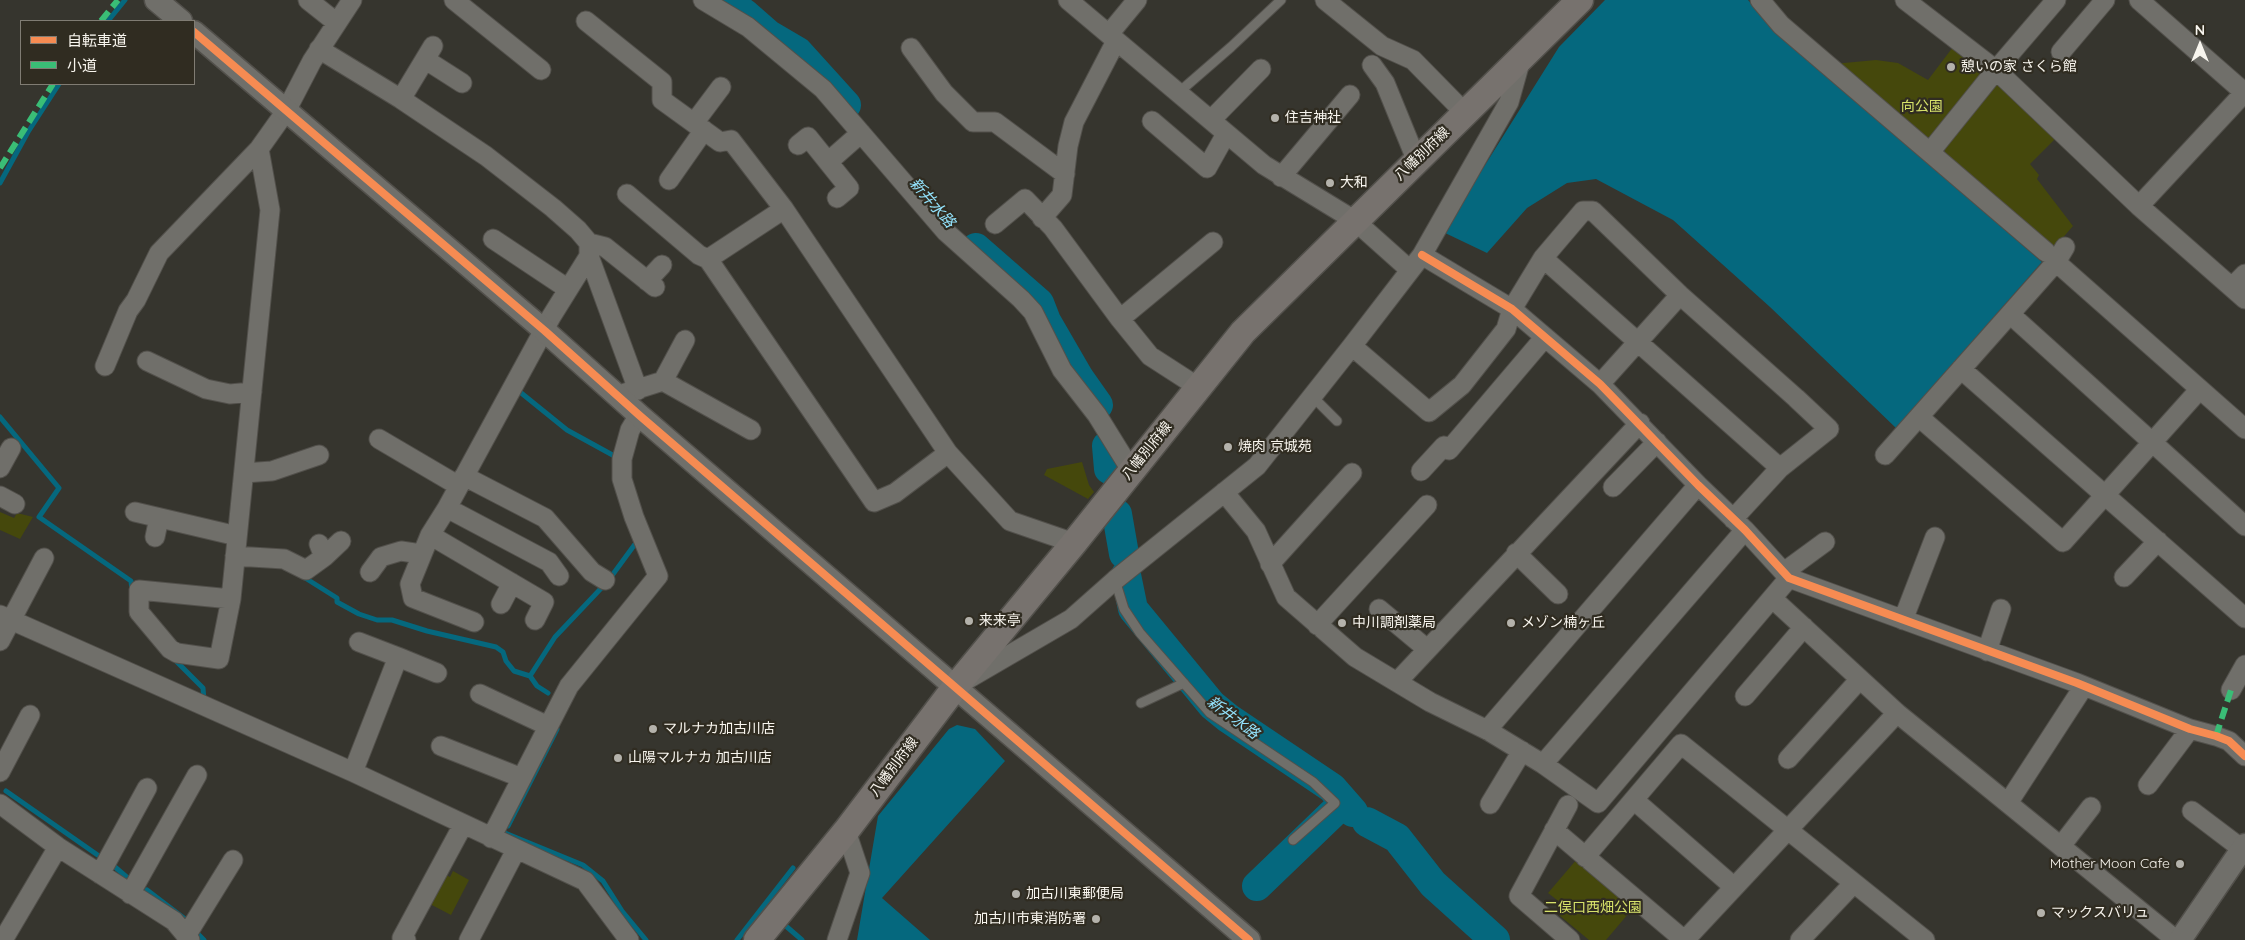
<!DOCTYPE html>
<meta charset="utf-8">
<style>
body{margin:0}
#map{position:relative;width:2245px;height:940px;overflow:hidden;background:#36352e;font-family:Quicksand,"Noto Sans JP",sans-serif}
canvas{display:block}
.legend{position:absolute;left:20px;top:20px;width:175px;height:65px;box-sizing:border-box;background:#302c21;border:1px solid #807c73;margin:0;padding:6px 9px;list-style:none;font-size:15px;color:#f8f5ee}
.legend li{display:flex;align-items:center;gap:10px;height:25px}
.legend b{width:25px;border:1px solid #807c73}
.north{position:absolute;left:2175px;top:20px;width:50px;height:50px;-webkit-text-stroke:4px #302c21;paint-order:stroke;rotate:0deg;font-size:14px;font-weight:700;line-height:20px;text-align:center;color:#f8f5ee}
.north::after{content:'';display:block;margin:auto;width:18px;height:22px;background:#f8f5ee;clip-path:polygon(50% 0,100% 100%,50% 72%,0 100%)}
</style>
<div id="map">
<canvas width="2245" height="940"></canvas>
<ul class="legend">
<li><b style="height:6px;background:#f68b52"></b>自転車道</li>
<li><b style="height:6px;background:#3abd76"></b>小道</li>
</ul>
<div class="north">N</div>
</div>
<script>
const ctx = document.querySelector('canvas').getContext('2d');
ctx.lineJoin = 'round';
function fillPath(path, color) { ctx.fillStyle = color; ctx.fill(path, 'evenodd'); }
const shape = rows => new Path2D(rows.map(r => 'M' + r).join(''));
function strokePath(path, color, width, dash) { ctx.strokeStyle = color; ctx.lineWidth = width; ctx.lineCap = dash ? 'butt' : 'round'; ctx.setLineDash(dash || []); ctx.stroke(path); }
function write(font, color, halo, rows, align = 'center') {
  ctx.font = font + ' Quicksand,"Noto Sans JP",sans-serif'; ctx.lineWidth = 4.5; ctx.setLineDash([]); ctx.textBaseline = 'middle'; ctx.strokeStyle = halo; ctx.fillStyle = color; for (const [text, x, y, turn = 0] of rows) {
    ctx.save(); ctx.translate(x, y); ctx.rotate((+turn || 0) * Math.PI / 180); ctx.textAlign = isNaN(turn) ? turn : align; if (halo) ctx.strokeText(text, 0, 0); ctx.fillText(text, 0, 0); ctx.restore();
  }
}
fillPath(shape([
 [1953,47,1983,69,1983,78,1930,138,1917,139,1833,64,1876,60,1898,63,1928,80],
 [2004,84,2056,138,2030,164,2039,175,2037,179,2073,226,2053,249,1945,157,1945,144,1995,85],
 [1082,462,1089,485,1094,492,1088,499,1044,475,1047,469],
 [0,512,14,518,17,513,33,517,20,539,0,530],
 [1577,859,1634,907,1606,940,1589,940,1559,915,1566,907,1548,893],
 [453,871,469,880,451,915,428,903,444,874,450,877]
]), '#45480c');
fillPath(shape([
 [1605,0,1748,0,1769,23,1830,79,2042,262,1896,428,1770,307,1673,220,1596,179,1567,183,1527,208,1487,253,1443,232,1559,47],
 [957,725,975,729,1005,761,882,898,930,940,857,940,878,816,949,729]
]), '#05687e');
strokePath(shape([
 [108,21,125,0],
 [0,183,28,132,59,84],
 [520,392,567,430,618,458],
 [0,417,59,488,39,517,131,581,132,591],
 [302,576,337,598,337,602,359,614,377,620,392,620,427,631,496,647,503,652,506,661,514,671,530,676,537,686,548,693],
 [173,658,203,688,204,701],
 [530,676,555,637,608,581,638,540],
 [6,791,99,856],
 [508,826,557,729],
 [505,833,583,865,603,881,622,911,646,940],
 [115,867,129,879],
 [147,890,185,919],
 [787,927,802,940],
 [199,935,204,940],
 [737,940,793,868]
]), '#05687e', 5);
strokePath(shape([
 [725,0,745,14,769,35,798,52,846,105],
 [976,248,1039,303,1046,321,1079,378,1098,405],
 [1107,446,1109,469],
 [1117,514,1124,554],
 [1126,575,1133,609,1212,705,1228,718,1332,788,1353,812],
 [1367,822,1397,838,1433,884,1495,940],
 [1257,886,1334,812]
]), '#05687e', 30);
const service = shape([
 [1178,93,1231,47,1281,0],
 [1312,396,1337,421],
 [1115,580,1124,609,1140,633,1210,713,1313,782,1335,803,1293,840],
 [1141,703,1184,683]
]);
const minor = shape([
 [308,0,337,23],
 [454,0,541,70],
 [703,0,748,27,823,89,946,232,1021,299,1033,312,1062,370,1097,415,1131,470],
 [1068,0,1264,165,1354,220,1410,270],
 [1325,0,1382,46,1413,60,1465,113],
 [1760,0,1781,25,2046,252],
 [1905,0,1996,70,2139,206,2245,299],
 [2139,0,2245,93],
 [586,21,662,82,662,100,720,142,731,140,784,209,948,453,1010,521,1074,543],
 [1109,34,1137,0],
 [911,48,944,93,973,122,995,122,1065,174],
 [319,49,401,99,486,156,553,208,578,230,589,243,605,247,655,287],
 [2061,52,2105,0],
 [426,60,462,83],
 [1372,65,1385,83,1416,159],
 [401,99,433,46],
 [1211,120,1261,69],
 [1152,121,1207,168,1226,134],
 [694,123,721,87],
 [798,145,808,137,849,188,837,198],
 [1930,152,1996,70,2056,0],
 [828,162,861,133],
 [1281,177,1350,95],
 [669,180,704,130],
 [627,194,699,255,708,259,874,502,895,493,948,453],
 [2139,206,2245,92],
 [1042,218,1062,195,1068,146,1074,122,1116,41],
 [995,224,1025,199,1053,228,1120,319,1150,356,1198,387],
 [493,239,568,289],
 [1422,255,1512,309,1600,384,1698,485,1745,530,1789,578,2077,683,2190,729,2216,736,2229,741,2245,756],
 [589,256,638,390],
 [1543,258,1780,468],
 [708,259,784,209],
 [2056,262,2245,429],
 [647,281,662,265],
 [2232,287,2245,274],
 [2010,314,2245,526],
 [1120,319,1213,242],
 [1352,346,1429,412,1462,385,1506,329,1512,309,1543,258,1583,211,1593,211,1680,295,1796,398,1829,429,1780,468,1733,519],
 [147,361,206,389,230,394,252,392],
 [105,366,128,311,136,300,159,253,259,149],
 [1961,369,2245,618],
 [663,381,751,430],
 [1600,384,1680,295],
 [625,393,663,381,685,340],
 [1919,417,2063,542,2200,389],
 [379,439,459,486],
 [1885,455,2056,262,2065,247],
 [0,468,11,448],
 [1421,471,1444,446,1449,450,1545,337],
 [244,473,272,471,319,455],
 [464,476,545,518,592,572,605,580],
 [1613,487,1657,442],
 [1224,492,1256,531,1286,597,1355,657,1430,702,1487,730,1543,764,1598,803,1789,578],
 [0,496,15,504],
 [447,508,549,562,559,576],
 [135,512,237,536],
 [430,535,544,602,535,620],
 [155,537,159,518],
 [1516,553,1558,594],
 [235,556,284,559,306,570,324,557,319,544],
 [324,557,341,541],
 [1270,564,1352,473],
 [370,572,381,557,401,551,421,554],
 [1784,572,1825,542],
 [2124,577,2158,541],
 [231,599,139,590,139,612,170,649,177,653,219,659,231,599,270,210,259,149,286,111,312,61,352,0],
 [1773,599,1897,713,2176,940],
 [501,604,512,583],
 [1379,609,1427,649],
 [0,615,353,772,585,881,629,940],
 [1903,620,1935,537],
 [474,622,413,598,410,584,430,535,447,508,551,317,589,256,589,243],
 [1317,625,1427,505],
 [0,641,44,558],
 [359,642,398,657],
 [1987,651,2001,609],
 [968,679,1071,619,1115,580,1257,466,1352,346,1422,255,1509,102,1521,59],
 [1397,682,1640,423],
 [2231,690,2245,665],
 [480,694,548,726],
 [1745,696,1804,627],
 [1487,730,1698,485],
 [441,746,522,778],
 [1788,759,1860,679],
 [1543,764,1745,530],
 [0,772,30,715],
 [353,772,398,657,437,673],
 [2148,785,2190,729],
 [1634,800,1734,887],
 [2008,803,2084,686],
 [0,804,58,847,174,921,190,940],
 [1490,804,1522,751],
 [1568,805,1519,896,1570,940],
 [2192,811,2242,849],
 [1554,830,1684,940],
 [491,838,569,686,658,576,634,517,622,479,622,459,630,430,639,415],
 [2061,846,2091,807],
 [1585,857,1681,744,1925,940],
 [100,874,147,788],
 [130,894,197,775],
 [186,936,233,860],
 [3,940,58,847],
 [406,940,402,938,463,825],
 [469,940,516,850],
 [837,940,860,873,846,831],
 [1685,940,1897,713],
 [1800,940,1853,884]
]);
const tertiary = shape([
 [156,0,181,21],
 [194,32,545,331,639,415,1249,940],
 [2180,940,2245,845]
]);
const secondary = shape([
 [757,940,846,831,956,686,1074,543,1243,332,1580,0]
]);
strokePath(service, '#52504b', 11);
strokePath(minor, '#52504b', 21);
strokePath(tertiary, '#52504b', 25);
strokePath(secondary, '#52504b', 29);
strokePath(service, '#706f6a', 9);
strokePath(minor, '#706f6a', 19);
strokePath(tertiary, '#706f6a', 22);
strokePath(secondary, '#77726e', 26);
strokePath(shape([
 [101,21,118,0],
 [0,168,53,84],
 [2216,736,2231,690]
]), '#3abd76', 6, [12, 6]);
strokePath(shape([
 [194,32,545,331,639,415,1249,940],
 [1422,255,1512,309,1600,384,1698,485,1745,530,1789,578,2077,683,2190,729,2216,736,2229,741,2245,756]
]), '#f68b52', 8);
for (const [x, y, r, color] of [
 [1951,67,5,"#b4b2ab"],
 [1275,118,5,"#b4b2ab"],
 [1330,183,5,"#b4b2ab"],
 [1228,447,5,"#b4b2ab"],
 [969,621,5,"#b4b2ab"],
 [1342,623,5,"#b4b2ab"],
 [1511,623,5,"#b4b2ab"],
 [653,729,5,"#b4b2ab"],
 [618,758,5,"#b4b2ab"],
 [2180,864,5,"#b4b2ab"],
 [1016,894,5,"#b4b2ab"],
 [2041,913,5,"#b4b2ab"],
 [1096,919,5,"#b4b2ab"]
]) { const dot = new Path2D(); dot.arc(x, y, r, 0, 2 * Math.PI); ctx.fillStyle = color; ctx.fill(dot); strokePath(dot, '#302c21', 2); }
write('14px', '#f8f5ee', '#302c21', [
 ["憩いの家 さくら館",1961,67],
 ["住吉神社",1285,118],
 ["大和",1340,183],
 ["焼肉 京城苑",1238,447],
 ["来来亭",979,621],
 ["中川調剤薬局",1352,623],
 ["メゾン楠ヶ丘",1521,623],
 ["マルナカ加古川店",663,729],
 ["山陽マルナカ 加古川店",628,758],
 ["Mother Moon Cafe",2170,864,"right"],
 ["加古川東郵便局",1026,894],
 ["マックスバリュ",2051,913],
 ["加古川市東消防署",1086,919,"right"]
], 'left');
write('14px', '#d7e26a', '#302c21', [
 ["向公園",1922,107],
 ["二俣口西畑公園",1593,908]
]);
write('14px', '#f8f5ee', '#302c21', [
 ["八幡別府線",1422,154,-44],
 ["八幡別府線",1147,451,-51],
 ["八幡別府線",894,767,-53]
]);
write('italic 15px', '#94e4fe', '#302c21', [
 ["新井水路",932,203,49],
 ["新井水路",1233,718,37]
]);
</script>
